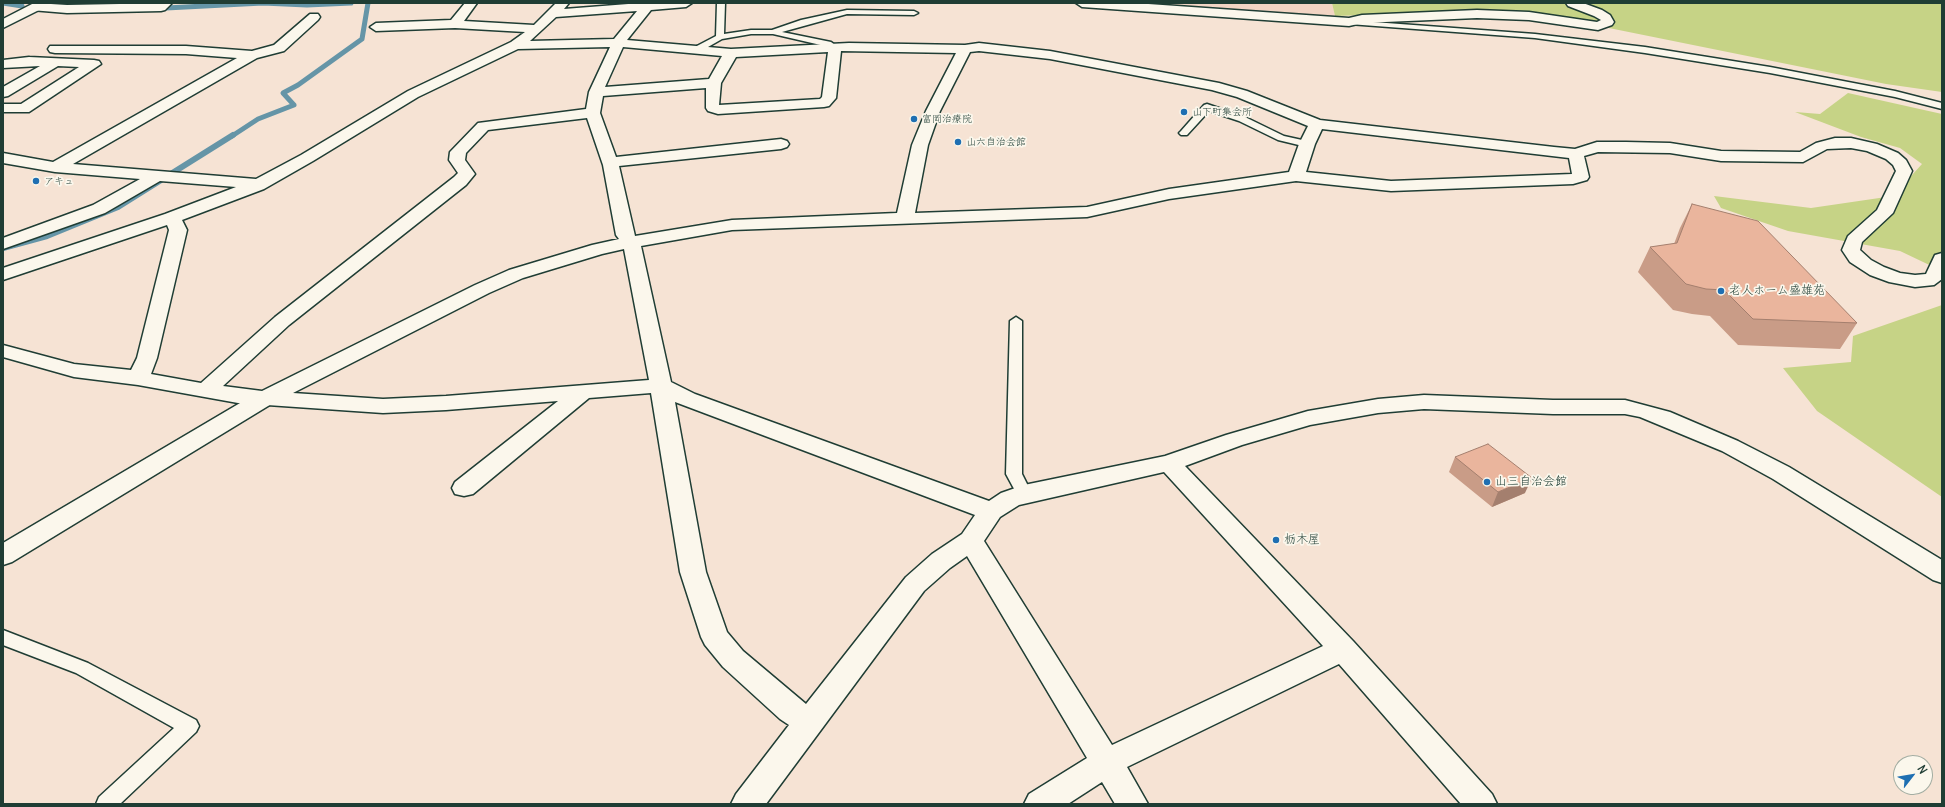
<!DOCTYPE html>
<meta charset="utf-8">
<style>
body{margin:0}
#map{position:relative;width:1945px;height:807px;overflow:hidden;background:#f6e3d4;font-family:Delius,sans-serif}
canvas{display:block}
.frame{position:absolute;inset:0;border:4px solid #1f3d34;pointer-events:none}
.north{position:absolute;left:1893px;top:755px;width:40px;height:40px;box-sizing:border-box;background:#fbf7ec;border:1px solid #a3ada2;border-radius:50%;rotate:59deg;font-size:11px;font-weight:700;line-height:16px;text-align:center;color:#1f3d34}
.north::after{content:'';display:block;margin:auto;width:14px;height:18px;background:#1f6fb2;clip-path:polygon(50% 0,100% 100%,50% 72%,0 100%)}
</style>
<div id="map">
<canvas width="1945" height="807"></canvas>
<div class="frame"></div>
<div class="north">N</div>
</div>
<script>
const ctx = document.querySelector('canvas').getContext('2d');
ctx.lineJoin = 'round';
function fillPath(path, color) { ctx.fillStyle = color; ctx.fill(path, 'evenodd'); }
const shape = rows => new Path2D(rows.map(r => 'M' + r).join(''));
function strokePath(path, color, width, dash) { ctx.strokeStyle = color; ctx.lineWidth = width; ctx.lineCap = dash ? 'butt' : 'round'; ctx.setLineDash(dash || []); ctx.stroke(path); }
function write(font, color, halo, rows, align = 'center') {
  ctx.font = font + ' Delius,"Klee One",sans-serif'; ctx.lineWidth = 3.5; ctx.setLineDash([]); ctx.textBaseline = 'middle'; ctx.strokeStyle = halo; ctx.fillStyle = color; for (const [text, x, y, turn = 0] of rows) {
    ctx.save(); ctx.translate(x, y); ctx.rotate((+turn || 0) * Math.PI / 180); ctx.textAlign = isNaN(turn) ? turn : align; if (halo) ctx.strokeText(text, 0, 0); ctx.fillText(text, 0, 0); ctx.restore();
  }
}
fillPath(shape([
 [1152,3,1332,3,1335,16,1327,17]
]), '#f2d5c4');
fillPath(shape([
 [1332,3,1942,3,1942,92,1886,84,1599,26,1538,18,1431,13,1335,16],
 [1848,93,1942,114,1942,271,1900,251,1788,231,1721,208,1714,196,1811,208,1893,196,1922,164,1900,148,1861,137,1795,112,1820,114],
 [1942,305,1942,497,1817,411,1783,368,1851,362,1853,336]
]), '#c6d386');
strokePath(shape([
 [3,3,22,6],
 [166,8,263,3,307,5,351,3],
 [232,136,258,119,294,105,283,93,298,85,362,39,368,3]
]), '#6595a7', 5);
strokePath(shape([
 [3,248,47,236,118,207,233,135]
]), '#6595a7', 6);
const service = shape([
 [717,3,725,3,724,34,751,30,772,30,801,20,847,10,914,11,918,13,914,15,847,14,782,32,831,42,839,48,835,51,825,46,773,34,751,34,722,39,701,51,695,51,695,47,716,36,717,3],
 [1346,20,1535,34,1645,47,1770,67,1895,91,1942,103,1942,109,1895,97,1770,73,1645,53,1535,38,1349,24,1346,24,1346,20],
 [1207,104,1245,117,1284,136,1311,142,1312,144,1307,147,1278,140,1239,121,1209,111,1187,135,1181,135,1179,133,1181,131,1204,105,1207,104],
 [1016,317,1022,321,1022,474,1032,494,1029,498,1024,499,1019,498,1006,474,1010,321,1016,317],
 [3,630,88,663,196,720,199,726,196,732,120,804,96,804,99,797,174,728,76,673,3,645,3,630]
]);
const minor = shape([
 [35,3,67,5,172,3,165,10,161,11,67,13,31,10,29,7,35,3],
 [465,3,477,3,464,21,534,25,556,3,569,3,564,9,641,3,692,3,686,7,651,10,627,40,731,49,849,43,965,45,979,43,1050,51,1219,83,1247,91,1320,120,1554,147,1575,149,1597,142,1626,142,1670,143,1721,151,1800,152,1816,143,1835,138,1851,138,1877,144,1898,153,1906,160,1912,171,1893,213,1862,242,1860,250,1871,260,1884,267,1900,273,1915,275,1926,274,1935,255,1942,253,1942,279,1934,285,1915,287,1889,282,1870,275,1850,262,1842,250,1848,236,1877,210,1896,171,1893,165,1886,159,1867,151,1851,148,1827,149,1803,162,1721,161,1670,153,1598,152,1584,156,1589,177,1587,180,1573,184,1391,191,1296,181,1169,199,1087,217,732,230,641,246,671,382,695,394,989,501,1001,493,1024,485,1165,456,1226,435,1308,411,1378,399,1424,395,1553,400,1625,400,1670,412,1738,441,1789,467,1942,560,1942,583,1933,580,1773,479,1722,451,1640,417,1625,414,1553,414,1424,409,1378,413,1310,425,1242,445,1185,466,1353,641,1492,794,1497,804,1461,804,1339,664,1127,767,1148,804,1115,804,1102,782,1068,804,1024,804,1029,794,1087,758,967,556,950,568,924,591,766,804,731,804,736,794,789,725,780,719,723,667,705,645,701,637,680,572,651,393,589,398,473,494,464,496,455,494,452,488,455,482,558,401,446,410,383,413,238,403,138,385,74,377,3,357,3,345,74,364,131,370,137,358,169,230,167,225,3,280,3,268,165,214,236,187,160,181,105,213,3,249,3,238,93,205,140,179,55,172,3,163,3,153,53,162,237,58,186,54,55,53,50,52,48,49,50,46,186,46,252,51,274,45,310,14,318,14,320,17,318,20,284,51,257,58,73,164,256,179,301,155,408,91,511,42,525,32,455,28,376,31,370,27,376,23,451,20,465,3],
 [637,11,614,39,530,41,556,17,637,11],
 [610,47,589,92,586,109,478,123,450,152,449,160,458,173,454,177,275,317,201,383,151,374,157,358,187,230,182,220,264,189,313,161,418,97,518,49,610,47],
 [623,47,722,56,709,79,605,87,623,47],
 [841,51,956,53,926,111,912,145,897,213,732,220,635,236,619,166,781,149,787,147,789,144,787,141,781,139,616,157,600,113,603,96,706,88,706,108,708,111,718,114,824,107,829,106,836,98,841,51],
 [979,51,1050,59,1212,90,1237,97,1308,126,1299,144,1289,172,1169,189,1087,207,915,213,928,145,940,111,970,52,979,51],
 [828,52,822,97,820,99,719,105,721,83,736,57,828,52],
 [587,118,603,165,616,235,619,239,592,245,509,270,475,285,262,391,223,386,289,325,466,185,475,174,465,160,466,153,488,130,587,118],
 [1322,129,1569,158,1572,174,1391,181,1306,172,1315,144,1322,129],
 [624,249,649,380,446,396,383,399,293,393,489,293,523,278,602,254,624,249],
 [675,402,975,515,962,534,932,554,906,577,806,704,743,651,727,632,706,572,675,402],
 [1164,472,1323,646,1112,745,984,541,1000,517,1019,505,1164,472],
 [1076,3,1134,3,1349,18,1362,15,1477,10,1529,12,1597,22,1601,20,1594,16,1568,6,1566,3,1583,3,1602,10,1610,15,1614,22,1612,25,1598,30,1529,20,1477,18,1362,23,1349,26,1082,7,1076,3],
 [29,57,94,60,99,61,101,64,29,112,3,112,3,104,21,104,79,67,58,66,8,96,3,97,3,87,40,66,3,68,3,60,29,57]
]);
const tertiary = shape([
 [34,3,49,3,47,6,3,28,3,19,34,3],
 [265,391,273,393,276,398,273,403,12,562,3,565,3,543,257,393,265,391]
]);
strokePath(service, '#1f3d34', 3);
strokePath(minor, '#1f3d34', 3);
strokePath(tertiary, '#1f3d34', 3);
fillPath(service, '#fbf7ec');
fillPath(minor, '#fbf7ec');
fillPath(tertiary, '#fbf7ec');
fillPath(shape([
 [1692,204,1857,323,1840,349,1738,345,1710,316,1692,314,1673,310,1638,272,1650,247,1674,244,1680,228],
 [1455,457,1525,493,1492,507,1449,472]
]), '#c99c87');
fillPath(shape([
 [1532,478,1525,493,1492,507,1498,492]
]), '#a47f6e');
const building = shape([
 [1692,204,1758,221,1857,323,1753,319,1724,290,1706,289,1686,284,1650,247,1677,243,1692,204],
 [1488,444,1532,478,1498,492,1455,457,1488,444]
]);
fillPath(building, '#eab59d');
strokePath(building, '#a47f6e', 1);
for (const [x, y, r, color] of [
 [1184,112,4,"#1f6fb2"],
 [914,119,4,"#1f6fb2"],
 [958,142,4,"#1f6fb2"],
 [36,181,4,"#1f6fb2"],
 [1721,291,4,"#1f6fb2"],
 [1487,482,4,"#1f6fb2"],
 [1276,540,4,"#1f6fb2"]
]) { const dot = new Path2D(); dot.arc(x, y, r, 0, 2 * Math.PI); ctx.fillStyle = color; ctx.fill(dot); strokePath(dot, '#fbf7ec', 1.5); }
write('10px', '#1f3d34', '#fbf7ec', [
 ["山下町集会所",1192,112],
 ["富岡治療院",922,119],
 ["山六自治会館",966,142],
 ["アキュ",44,181]
], 'left');
write('12px', '#1f3d34', '#fbf7ec', [
 ["老人ホーム盛雄苑",1729,291],
 ["山三自治会館",1495,482],
 ["栃木屋",1284,540]
], 'left');
</script>
